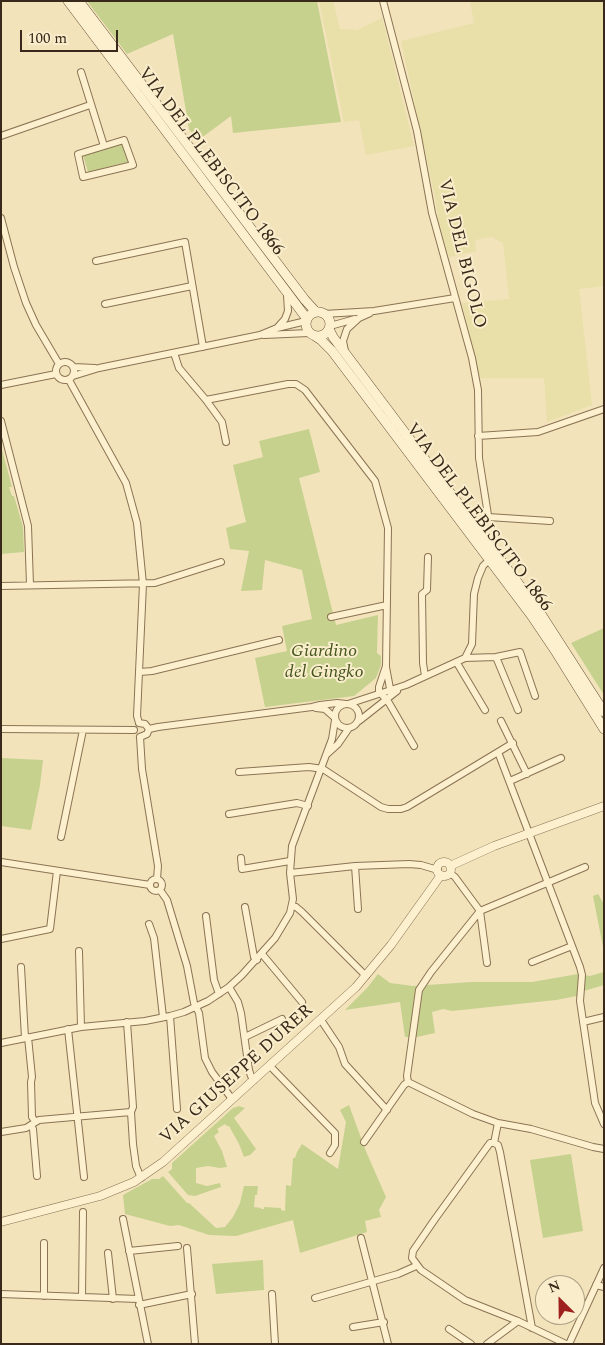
<!DOCTYPE html>
<style>
body{margin:0}
#map{position:relative;width:605px;height:1345px;overflow:hidden;background:#f2e3bb;font-family:Spectral,serif}
canvas{display:block}
.frame{position:absolute;inset:0;border:2px solid #38291a;pointer-events:none}
.north{position:absolute;left:535px;top:1275px;width:50px;height:50px;box-sizing:border-box;background:#f9edcb;border:1px solid #ac9f84;border-radius:50%;rotate:337deg;font-size:14px;font-weight:700;line-height:20px;text-align:center;color:#38291a}
.north::after{content:'';display:block;margin:auto;width:18px;height:22px;background:#9f211e;clip-path:polygon(50% 0,100% 100%,50% 72%,0 100%)}
.scale{position:absolute;left:20px;top:30px;width:98px;height:22px;box-sizing:border-box;border:2px solid #38291a;border-top:0;padding-left:6px;font-size:15px;line-height:18px;white-space:nowrap;color:#38291a;-webkit-text-stroke:4px #f9edcb;paint-order:stroke}
</style>
<div id="map">
<canvas width="605" height="1345"></canvas>
<div class="frame"></div>
<div class="north">N</div>
<div class="scale">100 m</div>
</div>
<script>
const ctx = document.querySelector('canvas').getContext('2d');
ctx.lineJoin = 'round';
function fillPath(path, color) { ctx.fillStyle = color; ctx.fill(path, 'evenodd'); }
const shape = rows => new Path2D(rows.map(r => 'M' + r).join(''));
function strokePath(path, color, width, dash) { ctx.strokeStyle = color; ctx.lineWidth = width; ctx.lineCap = dash ? 'butt' : 'round'; ctx.setLineDash(dash || []); ctx.stroke(path); }
function write(font, color, halo, rows, align = 'center') {
  ctx.font = font + ' Spectral,serif'; ctx.lineWidth = 4; ctx.setLineDash([]); ctx.textBaseline = 'middle'; ctx.strokeStyle = halo; ctx.fillStyle = color; for (const [text, x, y, turn = 0] of rows) {
    ctx.save(); ctx.translate(x, y); ctx.rotate((+turn || 0) * Math.PI / 180); ctx.textAlign = isNaN(turn) ? turn : align; if (halo) ctx.strokeText(text, 0, 0); ctx.fillText(text, 0, 0); ctx.restore();
  }
}
fillPath(shape([
 [319,1,333,1,340,29,357,30,382,18,414,146,366,155,359,120,344,122],
 [470,1,604,1,604,286,579,289,592,405,547,422,544,378,480,378,462,303,509,299,503,243,492,237,475,240,476,251,449,257,439,224,435,197,401,41,474,23]
]), '#e8e0a8');
fillPath(shape([
 [87,1,317,1,341,122,233,133,231,116,204,136,195,137,189,129,173,34,127,54],
 [122,143,128,162,88,172,83,155],
 [309,429,320,472,299,478,336,625,378,615,377,653,381,656,381,665,376,678,354,696,265,707,255,658,287,651,282,626,312,619,302,570,265,560,262,590,241,591,249,551,230,549,226,528,246,522,233,465,263,457,259,441],
 [1,446,12,487,9,487,12,496,14,496,23,527,24,552,1,554],
 [604,628,604,695,571,643],
 [1,758,43,760,40,785,31,830,1,826],
 [598,894,604,904,604,952,593,896],
 [604,972,604,985,584,991,582,995,556,1000,452,1011,443,1009,432,1012,435,1033,417,1037,405,1037,400,1002,345,1010,367,988,378,974,390,983,413,986,471,982,532,982,578,974,590,976],
 [349,1105,365,1149,386,1197,379,1210,381,1217,365,1221,367,1232,300,1253,293,1220,236,1236,209,1235,179,1225,170,1226,125,1214,123,1195,152,1179,159,1179,163,1176,187,1203,189,1203,216,1228,225,1227,233,1217,240,1203,244,1186,258,1186,257,1195,255,1195,254,1207,261,1208,261,1209,264,1209,264,1207,281,1208,281,1210,285,1211,286,1185,291,1186,293,1158,295,1158,297,1152,302,1144,338,1169,346,1122,340,1110],
 [239,1106,245,1108,234,1118,256,1149,250,1155,244,1157,239,1144,229,1126,227,1126,225,1124,217,1129,219,1132,214,1136,222,1151,227,1167,220,1168,208,1166,196,1168,196,1183,207,1186,220,1183,221,1187,195,1196,188,1195,168,1172,172,1169,172,1163,233,1108],
 [571,1154,583,1231,543,1238,530,1160],
 [263,1260,264,1290,216,1294,212,1264]
]), '#c6d18e');
const minor = shape([
 [383,1,417,131,432,213,472,358,478,390,479,458,488,515,486,520,476,527],
 [81,72,104,146],
 [1,136,90,105],
 [124,140,133,165,83,177,78,154,124,140],
 [1,218,14,267,26,303,36,325,59,364],
 [96,261,185,242,203,347],
 [105,304,192,286],
 [324,314,374,311,455,298],
 [330,326,355,319],
 [277,328,285,319,288,311,287,295],
 [264,335,309,333],
 [345,351,343,341,347,329,359,318,370,313],
 [174,353,179,368,206,400,288,384,296,384,305,390,375,481,388,528,386,666,379,687,379,691,389,703,414,746],
 '56 371a9 9 0 1 1 18 0a9 9 0 1 1-18 0Z',
 [74,367,95,368],
 [73,376,99,368,260,335,277,328,306,321],
 [69,380,126,483,137,523,143,584,137,716,139,723],
 [1,385,56,374],
 [206,400,222,422,226,442],
 [1,421,28,526,30,585],
 [478,436,538,432,604,409],
 [488,517,550,521],
 [1,586,155,583,221,562],
 [331,617,387,605],
 [496,657,518,710],
 [465,658,496,657,520,652,535,696],
 [457,663,485,710],
 [386,667,391,694],
 [140,672,152,671,279,640],
 [425,676,423,663,422,594,427,590,428,557],
 '335 716a12 12 0 1 1 24 0a12 12 0 1 1-24 0Z',
 [348,704,406,685,465,658,472,644,474,594,478,578,483,566,489,560],
 [316,708,325,709,335,718],
 [359,721,397,691],
 [501,721,527,774],
 [139,723,145,724,149,729,147,734,140,737],
 [1,729,134,730],
 [149,729,158,727,312,707,320,705,337,703,346,704],
 [140,737,142,769,158,866,157,879],
 [498,752,580,967,582,975,580,1001,595,1103,604,1124],
 [327,754,338,744,349,728],
 [239,772,309,767,323,769,381,807,388,809,401,809,407,807,513,743],
 [510,781,561,758],
 [229,814,297,803,308,806],
 [61,837,83,730],
 [241,858,242,869,290,861],
 [1,862,150,885],
 [355,866,358,909],
 [290,873,355,866,409,864,421,865,438,870],
 [450,873,455,877,480,911,487,963],
 '150 885a6 6 0 1 1 12 0a6 6 0 1 1-12 0Z',
 [160,890,167,900,187,966,194,1003,199,1013,205,1058,212,1072,232,1099],
 [292,906,296,907,302,912,366,976],
 [245,907,254,957,257,960],
 [206,916,214,980,219,994],
 [149,924,154,938,163,1017],
 [1,939,50,929,57,871],
 [79,951,81,1027],
 [262,954,302,1002],
 [532,962,572,946],
 [21,967,25,1038],
 [229,987,238,1002,241,1013,249,1070,251,1076,254,1080],
 [170,1016,177,1109],
 [321,1020,339,1047,345,1064,387,1110],
 [127,1022,133,1107,131,1112,133,1144,136,1166,141,1178],
 [583,1022,604,1017],
 [68,1029,84,1177],
 [28,1037,32,1077,31,1082,32,1117,35,1121],
 [245,1037,282,1019],
 [1,1043,81,1027,145,1021,170,1016,184,1012,208,1001,229,987,242,975,275,938,290,913,293,899,290,873,292,846,332,739,335,720],
 [270,1066,335,1133,335,1145,330,1153],
 [408,1082,407,1076,419,990,431,972,480,911,585,867],
 [408,1082,473,1114,498,1123,531,1129,593,1147,604,1149],
 [31,1126,33,1129,37,1176],
 [1,1132,26,1128,39,1120,131,1112],
 [364,1142,404,1085,408,1082],
 [494,1143,490,1143,435,1219,413,1251,412,1258,421,1270,465,1300,518,1321,566,1344],
 [494,1143,498,1145,500,1152,532,1328],
 [494,1143,498,1123],
 [123,1219,148,1344],
 [361,1238,388,1344],
 [187,1248,195,1344],
 [129,1251,178,1246],
 [108,1253,113,1299],
 [596,1285,604,1287],
 [1,1294,138,1299],
 [272,1294,275,1344],
 [44,1296,44,1243],
 [82,1297,83,1212],
 [315,1298,398,1274,416,1266],
 [139,1305,192,1294],
 [353,1327,384,1322],
 [449,1329,471,1344],
 [487,1344,518,1321],
 [569,1344,604,1268]
]);
const tertiary = shape([
 '437 869a7 7 0 1 1 14 0a7 7 0 1 1-14 0Z',
 [450,866,494,846,604,806],
 [1,1222,100,1196,134,1182,163,1162,356,987,391,945,441,875]
]);
const secondary = shape([
 [68,1,307,319],
 [79,1,305,300,316,312],
 '306 324a12 12 0 1 1 24 0a12 12 0 1 1-24 0Z',
 [329,329,333,337,539,611,604,712],
 [315,336,321,340,332,351,531,615,556,652,604,729]
]);
strokePath(minor, '#8b7353', 8);
strokePath(tertiary, '#8b7353', 9);
strokePath(secondary, '#6c5337', 10);
strokePath(minor, '#fcf0cf', 6);
strokePath(tertiary, '#fcf0cf', 8);
strokePath(secondary, '#fcf0cf', 9);
write('18px', '#38291a', '#f9edcb', [
 ["VIA DEL PLEBISCITO 1866",210,162,53],
 ["VIA DEL BIGOLO",461,254,76],
 ["VIA DEL PLEBISCITO 1866",478,518,53],
 ["VIA GIUSEPPE DURER",237,1075,-42]
]);
write('italic 18px', '#46561e', '#f9edcb', [
 ["Giardino",324,652],
 ["del Gingko",324,673]
]);
</script>
